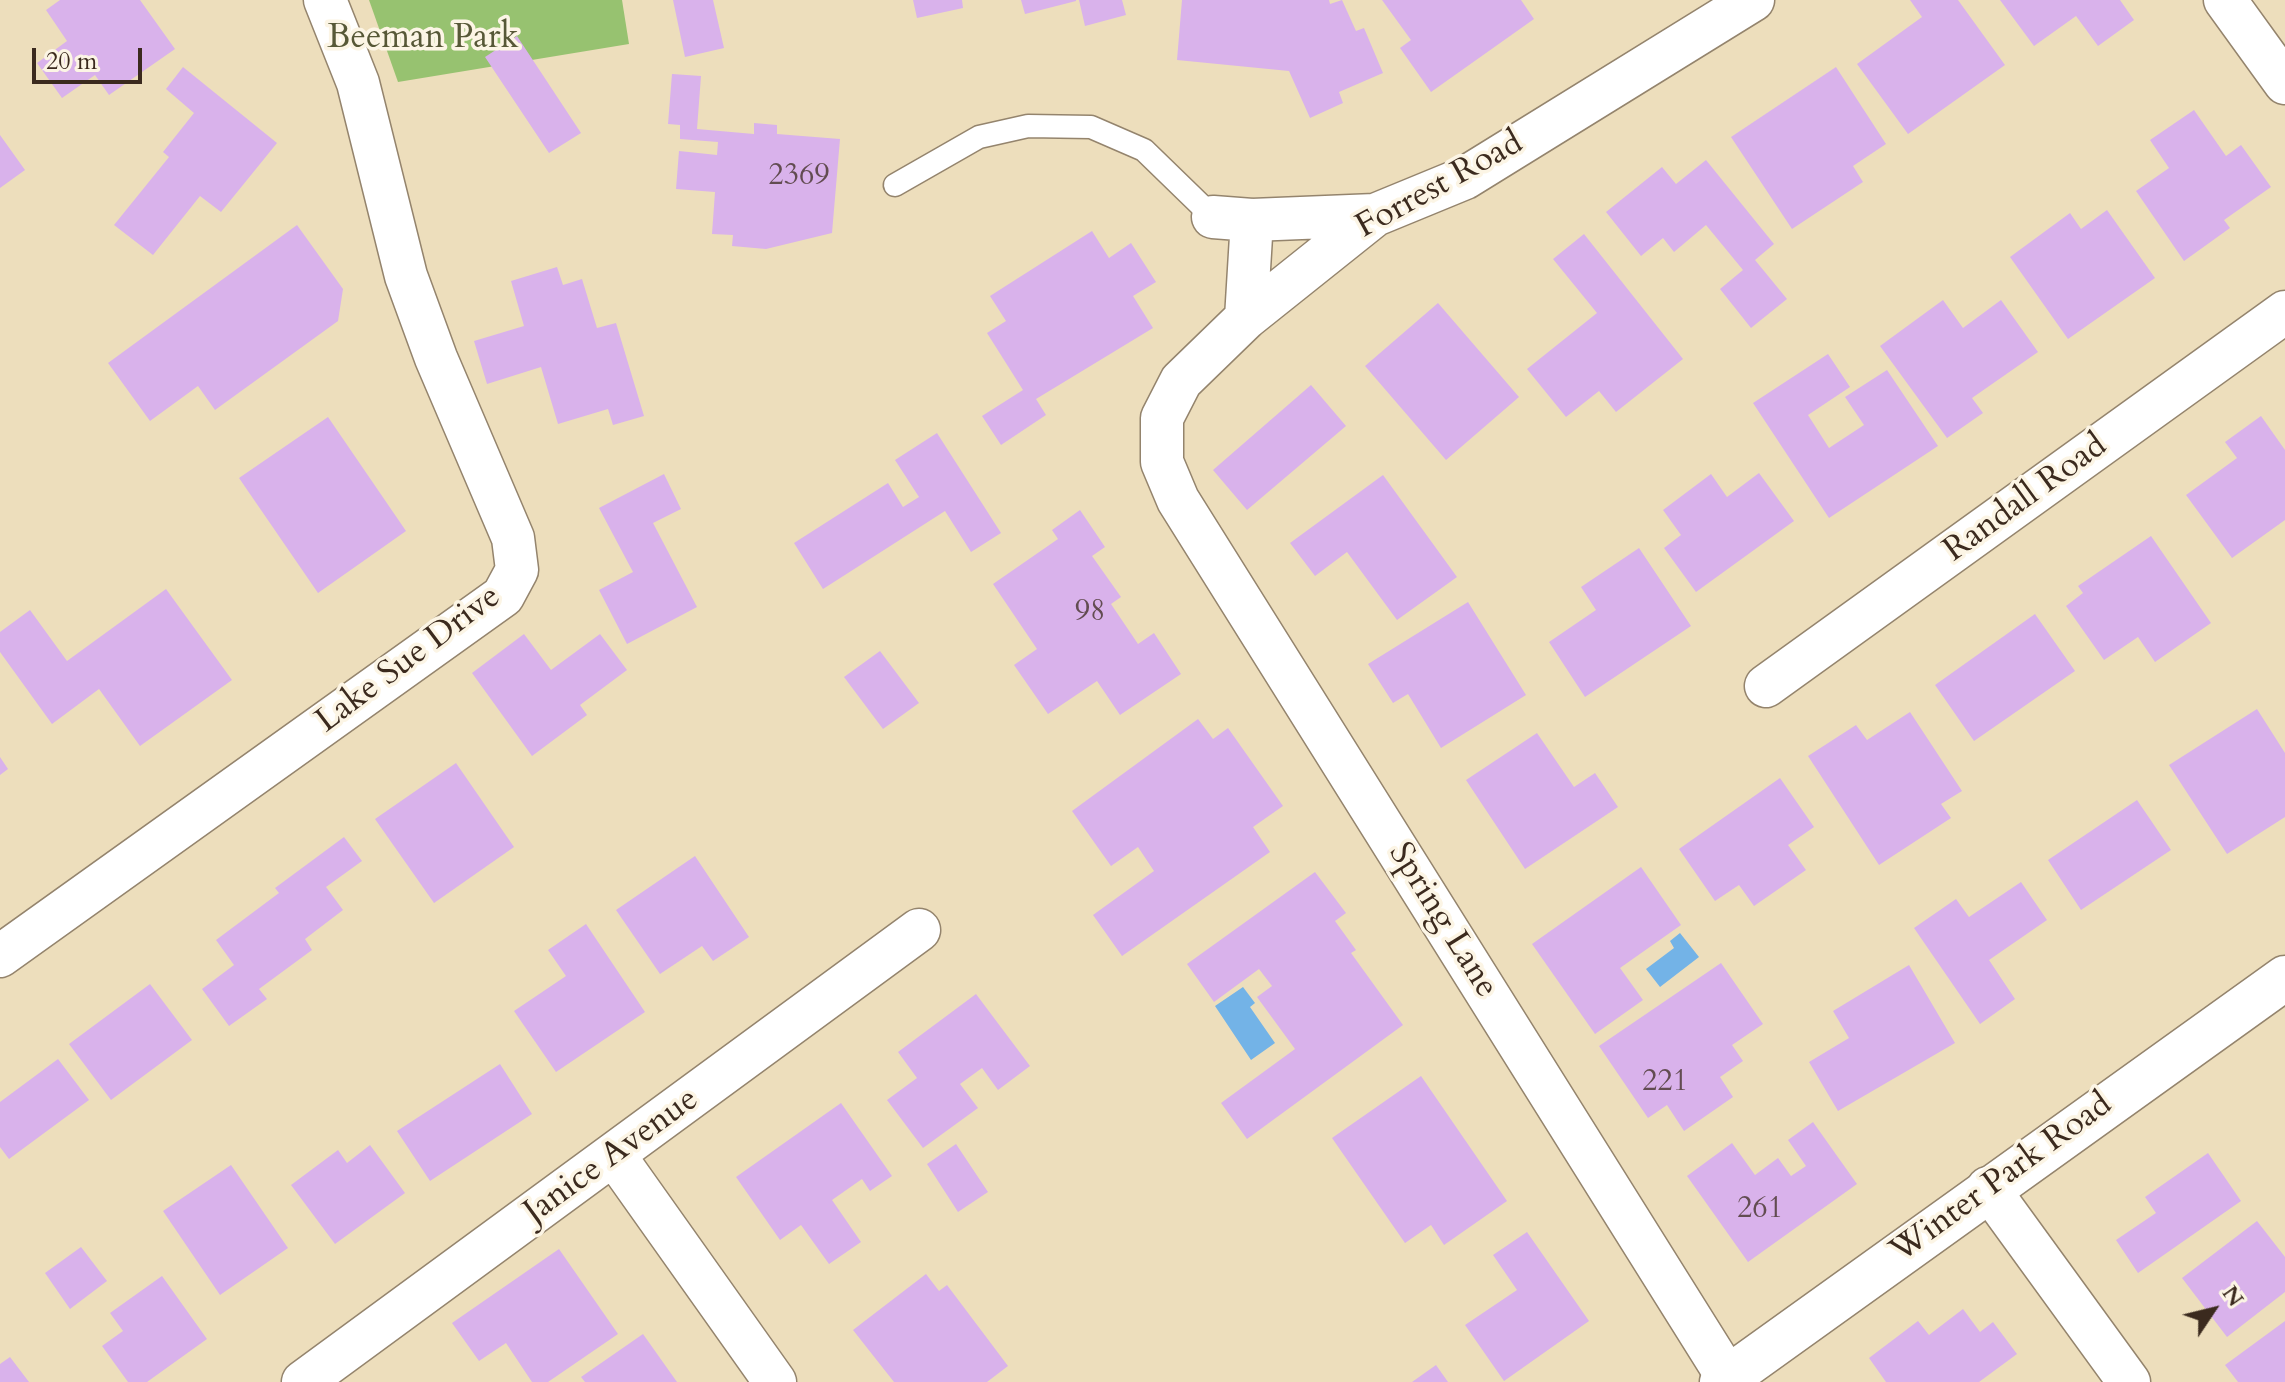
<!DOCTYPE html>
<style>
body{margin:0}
#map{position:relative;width:2285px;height:1382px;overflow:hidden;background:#eddebc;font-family:Cardo,serif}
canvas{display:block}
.north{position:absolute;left:2173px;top:1270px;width:80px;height:80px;-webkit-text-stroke:6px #fcf5e5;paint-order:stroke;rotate:55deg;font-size:22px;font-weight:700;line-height:32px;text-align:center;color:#3b2a1e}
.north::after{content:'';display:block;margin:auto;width:28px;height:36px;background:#3b2a1e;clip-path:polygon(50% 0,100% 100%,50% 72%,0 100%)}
.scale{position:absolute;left:32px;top:48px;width:110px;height:36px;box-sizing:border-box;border:4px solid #3b2a1e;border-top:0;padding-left:10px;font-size:24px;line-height:28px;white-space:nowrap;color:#3b2a1e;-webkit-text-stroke:6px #fcf5e5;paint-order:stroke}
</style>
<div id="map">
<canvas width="2285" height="1382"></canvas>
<div class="north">N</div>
<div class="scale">20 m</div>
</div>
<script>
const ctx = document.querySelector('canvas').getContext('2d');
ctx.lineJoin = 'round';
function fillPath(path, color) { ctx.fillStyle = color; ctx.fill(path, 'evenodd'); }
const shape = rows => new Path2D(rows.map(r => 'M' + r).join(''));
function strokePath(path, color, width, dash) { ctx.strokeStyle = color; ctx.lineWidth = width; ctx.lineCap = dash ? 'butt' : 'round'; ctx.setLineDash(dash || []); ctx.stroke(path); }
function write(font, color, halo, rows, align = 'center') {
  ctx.font = font + ' Cardo,serif'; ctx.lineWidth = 7; ctx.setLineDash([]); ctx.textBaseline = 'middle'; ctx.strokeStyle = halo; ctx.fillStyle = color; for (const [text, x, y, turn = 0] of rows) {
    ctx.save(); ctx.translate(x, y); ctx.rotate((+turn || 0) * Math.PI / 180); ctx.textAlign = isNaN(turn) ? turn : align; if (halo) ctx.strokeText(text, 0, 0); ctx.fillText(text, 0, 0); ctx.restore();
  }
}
fillPath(shape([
 [369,0,622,0,629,44,398,82]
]), '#97c270');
fillPath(shape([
 [1680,933,1699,957,1660,987,1646,969,1674,948,1670,941],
 [1243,987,1255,1003,1250,1007,1275,1043,1251,1060,1215,1006]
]), '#73b3e7');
fillPath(shape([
 [60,0,140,0,175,49,109,95,95,75,62,98,37,63,67,41,46,10],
 [673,0,713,0,724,48,685,57],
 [913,0,962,0,963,8,917,18],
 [1021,0,1076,0,1076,1,1025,14],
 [1079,0,1122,0,1126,15,1085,26],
 [1182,0,1329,0,1330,4,1342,0,1356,31,1364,28,1383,73,1339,92,1343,103,1310,118,1289,71,1177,60],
 [1382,0,1521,0,1534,19,1431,92,1400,48,1411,40],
 [1910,0,1958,0,2005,65,1908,134,1857,64,1922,17],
 [2000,0,2120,0,2134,20,2098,46,2076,16,2034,46],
 [517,36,581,133,549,153,485,57],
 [183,67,277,143,221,212,200,196,153,255,114,225,169,157,163,152,194,113,166,89],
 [1836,67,1886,144,1853,166,1863,182,1792,229,1731,137],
 [672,74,701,76,697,129,754,134,754,123,777,125,777,134,840,139,832,233,766,249,732,246,733,235,712,234,715,192,676,189,679,151,717,155,718,142,680,139,680,125,668,124],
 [2194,110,2226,156,2241,145,2271,187,2224,220,2230,228,2184,261,2136,191,2169,168,2150,140],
 [0,135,25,170,0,188],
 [1706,160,1774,244,1755,260,1787,299,1751,328,1720,289,1743,270,1706,225,1674,252,1663,238,1641,256,1606,212,1662,167,1676,184],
 [2107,210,2155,278,2068,339,2010,257,2070,213,2081,229],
 [297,225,343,289,338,321,215,410,198,386,150,421,108,363],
 [1092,231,1109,258,1131,243,1156,282,1133,296,1153,328,1036,399,1046,415,1001,445,982,416,1023,390,987,333,1006,321,990,296],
 [1584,234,1683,359,1616,412,1599,391,1566,417,1527,369,1597,313,1553,259],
 [557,267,563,285,582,279,597,328,616,323,644,416,613,425,608,409,558,424,541,367,487,384,474,341,524,326,511,281],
 [1943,300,1963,328,2001,300,2038,352,1972,398,1983,413,1947,438,1880,346],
 [1438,303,1519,397,1446,460,1365,366],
 [1828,354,1850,387,1808,415,1829,448,1864,425,1845,397,1887,370,1938,446,1829,518,1753,403],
 [1311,385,1346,426,1247,510,1213,470],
 [2261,416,2285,450,2285,520,2232,558,2186,495,2237,458,2225,442],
 [328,417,406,531,318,593,239,478],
 [937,433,1001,533,971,552,945,511,823,589,794,543,888,483,903,507,919,497,895,460],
 [1759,473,1794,521,1696,592,1664,548,1681,535,1663,510,1711,474,1727,497],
 [664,474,681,509,653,523,697,607,627,644,599,590,633,572,599,508],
 [1383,475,1457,577,1397,620,1347,552,1315,576,1290,543],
 [1080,510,1105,547,1092,556,1121,597,1111,604,1138,644,1154,633,1181,674,1120,715,1097,681,1048,714,1014,665,1037,649,993,584,1058,539,1052,530],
 [2151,536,2211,623,2155,662,2138,637,2104,660,2066,606,2083,593,2078,586],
 [1639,548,1691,626,1585,697,1549,642,1596,610,1581,587],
 [166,589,232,680,140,746,99,689,52,724,0,652,0,632,30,610,67,661],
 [1468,602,1526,695,1441,748,1408,694,1393,703,1368,664],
 [2035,614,2075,671,1974,741,1935,685],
 [524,634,551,670,600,634,627,670,580,705,587,715,532,756,472,673],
 [880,651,919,703,883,729,844,677],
 [2257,709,2285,753,2285,817,2227,854,2169,765],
 [1910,712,1962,791,1941,804,1951,818,1879,865,1808,756,1856,725,1867,740],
 [1198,719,1213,739,1228,728,1283,806,1253,827,1270,852,1122,956,1093,915,1154,871,1138,847,1111,866,1072,811],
 [1537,733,1574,787,1595,773,1618,807,1525,869,1466,780],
 [0,757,8,769,0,775],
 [456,763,514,847,434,903,375,819],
 [1780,778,1814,827,1788,845,1806,870,1754,906,1739,885,1715,901,1679,849],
 [2137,800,2171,850,2081,910,2048,860],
 [344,837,362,861,326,887,343,910,305,939,312,950,259,989,267,999,229,1026,202,989,234,965,216,940,279,893,275,888],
 [695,856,749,937,713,961,702,946,660,974,616,910],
 [1641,867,1681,925,1620,968,1643,1000,1595,1034,1532,944],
 [1315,872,1346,913,1335,921,1356,950,1351,953,1403,1025,1247,1139,1221,1103,1295,1049,1257,997,1272,986,1259,969,1214,1002,1187,964],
 [2021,882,2047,920,1989,960,2015,999,1980,1024,1914,928,1956,899,1969,917],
 [586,924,645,1012,556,1072,514,1011,566,976,548,950],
 [1721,963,1763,1024,1732,1045,1743,1061,1720,1077,1733,1097,1684,1131,1667,1105,1648,1118,1599,1046],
 [1909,965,1955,1043,1838,1111,1809,1062,1849,1038,1833,1011],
 [150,984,192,1040,111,1100,69,1044],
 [976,994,1030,1066,998,1090,982,1068,960,1084,978,1108,923,1148,887,1100,917,1078,898,1052],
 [58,1059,89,1100,9,1159,0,1147,0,1102],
 [500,1064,532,1114,430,1181,397,1131],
 [1421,1076,1507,1201,1444,1245,1431,1225,1405,1243,1332,1138],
 [841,1103,892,1176,870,1191,862,1179,832,1200,861,1242,829,1264,801,1225,780,1240,736,1177],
 [1813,1122,1857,1184,1748,1262,1687,1176,1732,1143,1755,1175,1778,1158,1791,1176,1806,1166,1788,1140],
 [956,1144,988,1192,958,1212,927,1164],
 [370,1145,405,1193,335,1244,291,1185,338,1150,347,1163],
 [2208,1153,2241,1201,2138,1273,2116,1240,2156,1213,2145,1197],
 [231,1165,288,1248,220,1295,163,1211],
 [2257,1221,2285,1257,2285,1292,2227,1337,2182,1278],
 [1527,1232,1589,1321,1504,1381,1465,1325,1517,1290,1493,1255],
 [81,1247,107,1281,70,1309,45,1273],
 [559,1249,618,1334,548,1382,532,1382,506,1343,479,1361,452,1323],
 [926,1274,939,1291,947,1285,1008,1366,987,1382,894,1382,853,1330],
 [162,1276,207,1339,147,1382,128,1382,102,1346,123,1331,110,1313],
 [1963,1309,1980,1332,1993,1322,2017,1354,1979,1382,1886,1382,1869,1358,1918,1321,1929,1335],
 [2285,1321,2285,1382,2238,1382,2225,1365],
 [643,1334,677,1382,585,1382,581,1377],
 [10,1357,29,1382,0,1382,0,1364],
 [1436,1365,1448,1382,1412,1382]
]), '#d9b2eb');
const service = shape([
 [895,185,979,137,1028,126,1091,127,1144,150,1213,217]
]);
const minor = shape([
 [2225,0,2285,83],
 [1213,217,1252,220,1375,215],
 [1246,318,1252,220],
 [1766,686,2285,312],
 [0,956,503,596,517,570,513,538,436,358,406,276,358,83,325,0],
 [614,1155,775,1382],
 [1988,1188,2129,1382],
 [1728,1378,1178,500,1162,462,1162,418,1181,381,1246,318,1375,215,1465,178,1753,0],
 [303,1382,919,930]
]);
const tertiary = shape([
 [1722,1382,2285,978]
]);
strokePath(service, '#94846d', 25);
strokePath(minor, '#94846d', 45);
strokePath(tertiary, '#94846d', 47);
strokePath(service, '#fff', 22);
strokePath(minor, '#fff', 42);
strokePath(tertiary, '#fff', 44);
write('30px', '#624c51', null, [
 ["2369",799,177],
 ["98",1090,613],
 ["221",1665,1083],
 ["261",1760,1210]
]);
write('34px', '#575837', '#fcf5e5', [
 ["Beeman Park",423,39]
]);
write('34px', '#3b2a1e', '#fcf5e5', [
 ["Forrest Road",1440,186,-29],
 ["Randall Road",2026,499,-36],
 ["Lake Sue Drive",409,660,-37],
 ["Spring Lane",1442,921,58],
 ["Janice Avenue",612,1157,-36],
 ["Winter Park Road",2002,1179,-36]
]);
</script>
